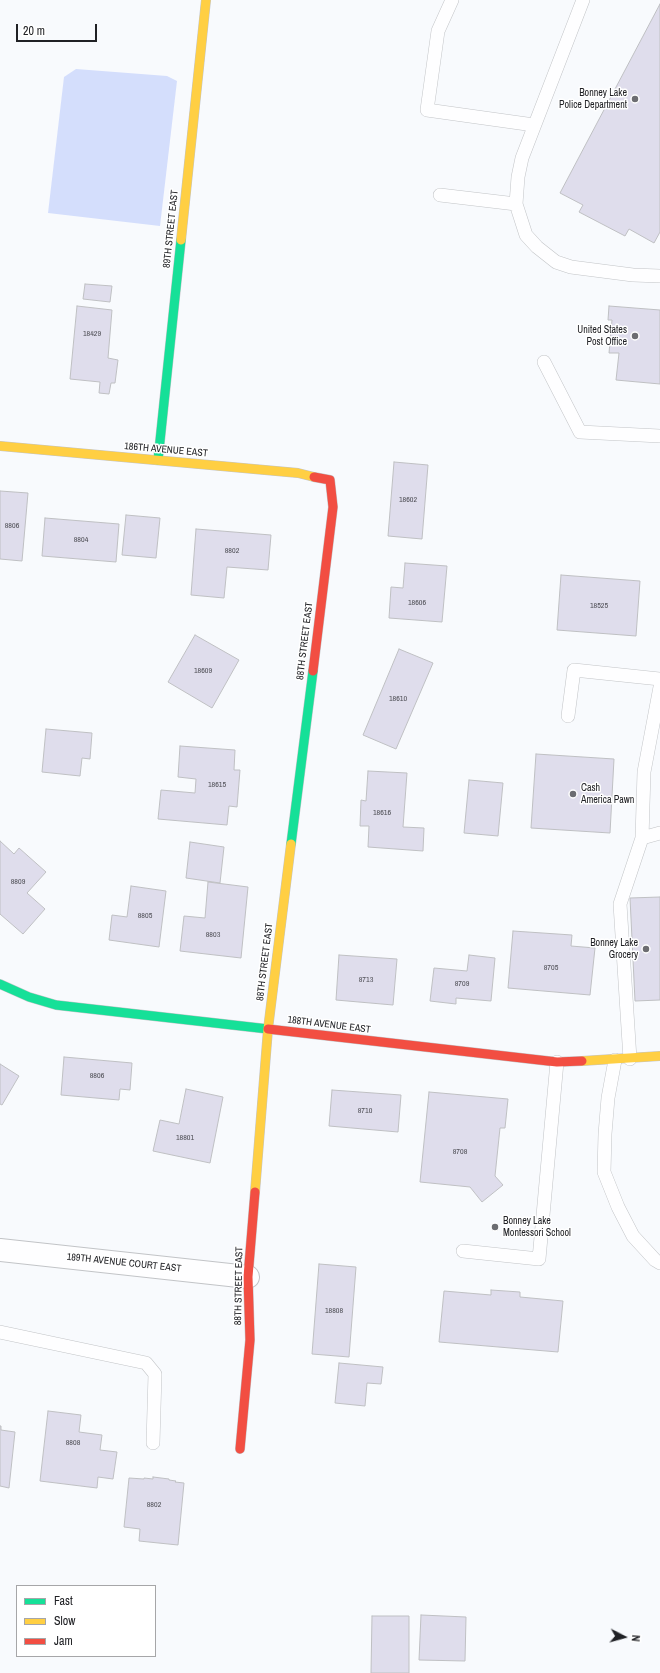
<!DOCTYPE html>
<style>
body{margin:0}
#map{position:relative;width:660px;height:1673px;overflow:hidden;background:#f8fafd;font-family:"Archivo Narrow",sans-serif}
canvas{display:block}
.legend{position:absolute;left:16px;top:1585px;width:140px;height:72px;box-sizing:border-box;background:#fff;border:1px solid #a6a6a8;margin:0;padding:5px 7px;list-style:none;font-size:12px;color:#202125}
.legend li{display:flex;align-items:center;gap:8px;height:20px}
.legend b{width:20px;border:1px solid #a6a6a8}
.north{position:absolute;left:604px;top:1617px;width:40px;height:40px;-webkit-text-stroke:3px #fff;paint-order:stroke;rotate:96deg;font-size:11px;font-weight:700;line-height:16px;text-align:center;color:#202125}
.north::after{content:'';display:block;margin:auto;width:14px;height:18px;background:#202125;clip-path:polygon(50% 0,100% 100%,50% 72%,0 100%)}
.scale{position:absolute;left:16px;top:24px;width:81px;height:18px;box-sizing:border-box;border:2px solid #202125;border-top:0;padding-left:5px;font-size:12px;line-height:14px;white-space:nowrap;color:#202125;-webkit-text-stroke:3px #fff;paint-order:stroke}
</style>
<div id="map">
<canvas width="660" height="1673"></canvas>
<ul class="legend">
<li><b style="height:5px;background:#16e098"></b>Fast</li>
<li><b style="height:5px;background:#ffcf43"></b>Slow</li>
<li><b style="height:5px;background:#f24e42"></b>Jam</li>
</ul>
<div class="north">N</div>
<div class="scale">20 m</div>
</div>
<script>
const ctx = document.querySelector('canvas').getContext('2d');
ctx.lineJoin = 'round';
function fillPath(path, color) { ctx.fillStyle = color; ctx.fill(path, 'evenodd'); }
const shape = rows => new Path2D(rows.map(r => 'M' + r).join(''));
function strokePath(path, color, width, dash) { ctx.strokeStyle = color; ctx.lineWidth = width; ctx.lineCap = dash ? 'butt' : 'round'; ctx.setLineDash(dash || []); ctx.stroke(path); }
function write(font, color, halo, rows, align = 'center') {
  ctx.font = font + ' "Archivo Narrow",sans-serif'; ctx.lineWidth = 3; ctx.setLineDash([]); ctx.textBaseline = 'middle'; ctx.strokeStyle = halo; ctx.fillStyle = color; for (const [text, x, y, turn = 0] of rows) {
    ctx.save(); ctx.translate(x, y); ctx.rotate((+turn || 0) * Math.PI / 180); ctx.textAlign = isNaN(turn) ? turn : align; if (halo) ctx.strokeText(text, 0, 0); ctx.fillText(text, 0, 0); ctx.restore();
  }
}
fillPath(shape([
 [76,69,167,76,177,81,160,226,48,213,64,77]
]), '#d4defc');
const building = shape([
 [660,4,660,232,654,243,629,229,625,236,579,212,583,205,560,193,660,4],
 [85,284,112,286,110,302,83,299,85,284],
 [77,306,112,310,108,358,118,360,115,383,111,383,109,394,99,393,100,382,70,379,77,306],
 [609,306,660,310,660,384,616,380,619,353,609,353,612,320,608,320,609,306],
 [394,462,428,465,422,539,388,536,394,462],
 [0,491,28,493,22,561,0,559,0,491],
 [126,515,160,518,156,558,122,555,126,515],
 [45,518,119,524,116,562,42,556,45,518],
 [196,529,271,535,268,570,227,567,224,598,191,595,196,529],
 [405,563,447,566,442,622,389,618,391,587,403,588,405,563],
 [561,575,640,581,636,636,557,630,561,575],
 [195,635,239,660,212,708,168,682,195,635],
 [399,649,433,663,396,749,363,735,399,649],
 [46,729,92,733,90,759,82,758,80,776,42,772,46,729],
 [180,746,235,750,234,770,240,770,237,807,229,806,227,825,158,819,161,790,195,793,196,779,178,777,180,746],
 [536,754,614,759,610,833,531,828,536,754],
 [368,771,407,773,403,827,424,828,423,851,368,847,369,826,360,826,361,800,366,801,368,771],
 [469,780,503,783,498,836,464,833,469,780],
 [0,841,14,854,19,848,46,872,27,893,45,909,23,934,0,914,0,841],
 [190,842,224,847,220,883,186,878,190,842],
 [208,882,248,887,241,958,180,951,184,916,205,918,208,882],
 [131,886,166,891,159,947,109,940,112,915,127,917,131,886],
 [660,897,660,1000,635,1001,630,898,660,897],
 [513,931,572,935,571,946,595,948,590,995,508,988,513,931],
 [339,955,397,959,393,1005,336,1000,339,955],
 [469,955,495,958,491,1001,456,998,456,1004,430,1001,434,968,467,971,469,955],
 [64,1057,132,1063,130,1090,120,1089,119,1100,61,1095,64,1057],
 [0,1064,19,1076,2,1105,0,1104,0,1064],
 [186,1089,223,1097,210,1163,153,1151,160,1120,179,1124,186,1089],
 [332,1090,401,1095,398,1132,329,1126,332,1090],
 [429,1092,508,1099,505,1128,500,1128,495,1176,503,1185,482,1202,470,1187,420,1182,429,1092],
 [319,1264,356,1267,349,1357,312,1354,319,1264],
 [491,1290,520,1292,520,1297,563,1301,558,1352,439,1342,444,1291,491,1295,491,1290],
 [339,1363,383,1367,381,1384,367,1383,365,1406,335,1403,339,1363],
 [48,1411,81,1415,79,1432,102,1435,100,1450,117,1452,113,1479,98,1477,97,1488,40,1481,48,1411],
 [0,1426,1,1426,1,1430,15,1432,9,1488,0,1486,0,1426],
 [153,1477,169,1479,169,1480,176,1481,175,1482,184,1483,178,1545,139,1541,140,1529,124,1527,129,1478,144,1479,144,1478,153,1479,153,1477],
 [421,1615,466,1617,465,1661,419,1660,421,1615],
 [372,1616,409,1616,409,1673,371,1673,372,1616]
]);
fillPath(building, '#dfddec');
strokePath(building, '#bfc0c3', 1);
const lane = shape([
 [452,0,438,31,427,110,534,125],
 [583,0,522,158,518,177,516,204,526,235,537,247,556,262,571,267,633,275,660,276],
 [440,195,516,204],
 [544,362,580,432,660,436],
 [660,687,644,772,642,838,660,833],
 [568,716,574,670,660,679],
 [630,1059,620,904,642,838],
 [615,1060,608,1098,605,1134,604,1172,618,1207,633,1236,655,1260,660,1263],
 [463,1251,539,1259,557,1062],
 [0,1332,146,1363,155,1374,153,1443]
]);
const street = shape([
 [0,1250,248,1277]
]);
const fast = shape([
 [158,460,181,240],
 [291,844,313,671],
 [0,984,29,997,56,1005,268,1029]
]);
const slow = shape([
 [181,240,206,0],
 [0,446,298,473,314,477],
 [582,1061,660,1056],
 [255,1192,268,1029,291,844]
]);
const jam = shape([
 [313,671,333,507,330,480,314,477],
 [268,1029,557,1062,582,1061],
 [240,1449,250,1340,248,1277,255,1192]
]);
strokePath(lane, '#c2c4c7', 14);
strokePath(street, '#c2c4c7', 24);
strokePath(fast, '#c2c4c7', 10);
strokePath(slow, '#c2c4c7', 10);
strokePath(jam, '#c2c4c7', 10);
strokePath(lane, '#fefeff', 13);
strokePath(street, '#fefeff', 22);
strokePath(fast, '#16e098', 9);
strokePath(slow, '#ffcf43', 9);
strokePath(jam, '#f24e42', 9);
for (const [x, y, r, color] of [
 [635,99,4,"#6c6d71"],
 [635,336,4,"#6c6d71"],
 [573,794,4,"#6c6d71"],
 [646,949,4,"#6c6d71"],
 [495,1227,4,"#6c6d71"]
]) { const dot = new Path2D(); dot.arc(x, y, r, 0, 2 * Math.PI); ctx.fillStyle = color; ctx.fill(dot); strokePath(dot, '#fff', 1.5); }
write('8px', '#505057', null, [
 ["18429",92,334],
 ["18602",408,500],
 ["8806",12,526],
 ["8804",81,540],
 ["8802",232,551],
 ["18606",417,603],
 ["18525",599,606],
 ["18609",203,671],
 ["18610",398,699],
 ["18615",217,785],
 ["18616",382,813],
 ["8809",18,882],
 ["8805",145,916],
 ["8803",213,935],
 ["8705",551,968],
 ["8713",366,980],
 ["8709",462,984],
 ["8806",97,1076],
 ["8710",365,1111],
 ["18801",185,1138],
 ["8708",460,1152],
 ["18808",334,1311],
 ["8808",73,1443],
 ["8802",154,1505]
]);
write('10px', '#202125', '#fff', [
 ["Bonney Lake",627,93],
 ["Police Department",627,105],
 ["United States",627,330],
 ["Post Office",627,342],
 ["Cash",581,788,"left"],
 ["America Pawn",581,800,"left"],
 ["Bonney Lake",638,943],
 ["Grocery",638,955],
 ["Bonney Lake",503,1221,"left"],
 ["Montessori School",503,1233,"left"]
], 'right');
write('10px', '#202125', '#fff', [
 ["89TH STREET EAST",171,229,-84],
 ["186TH AVENUE EAST",166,450,5],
 ["88TH STREET EAST",305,641,-83],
 ["88TH STREET EAST",265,962,-83],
 ["188TH AVENUE EAST",329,1025,7],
 ["189TH AVENUE COURT EAST",124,1263,6],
 ["88TH STREET EAST",239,1286,-89]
]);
</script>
